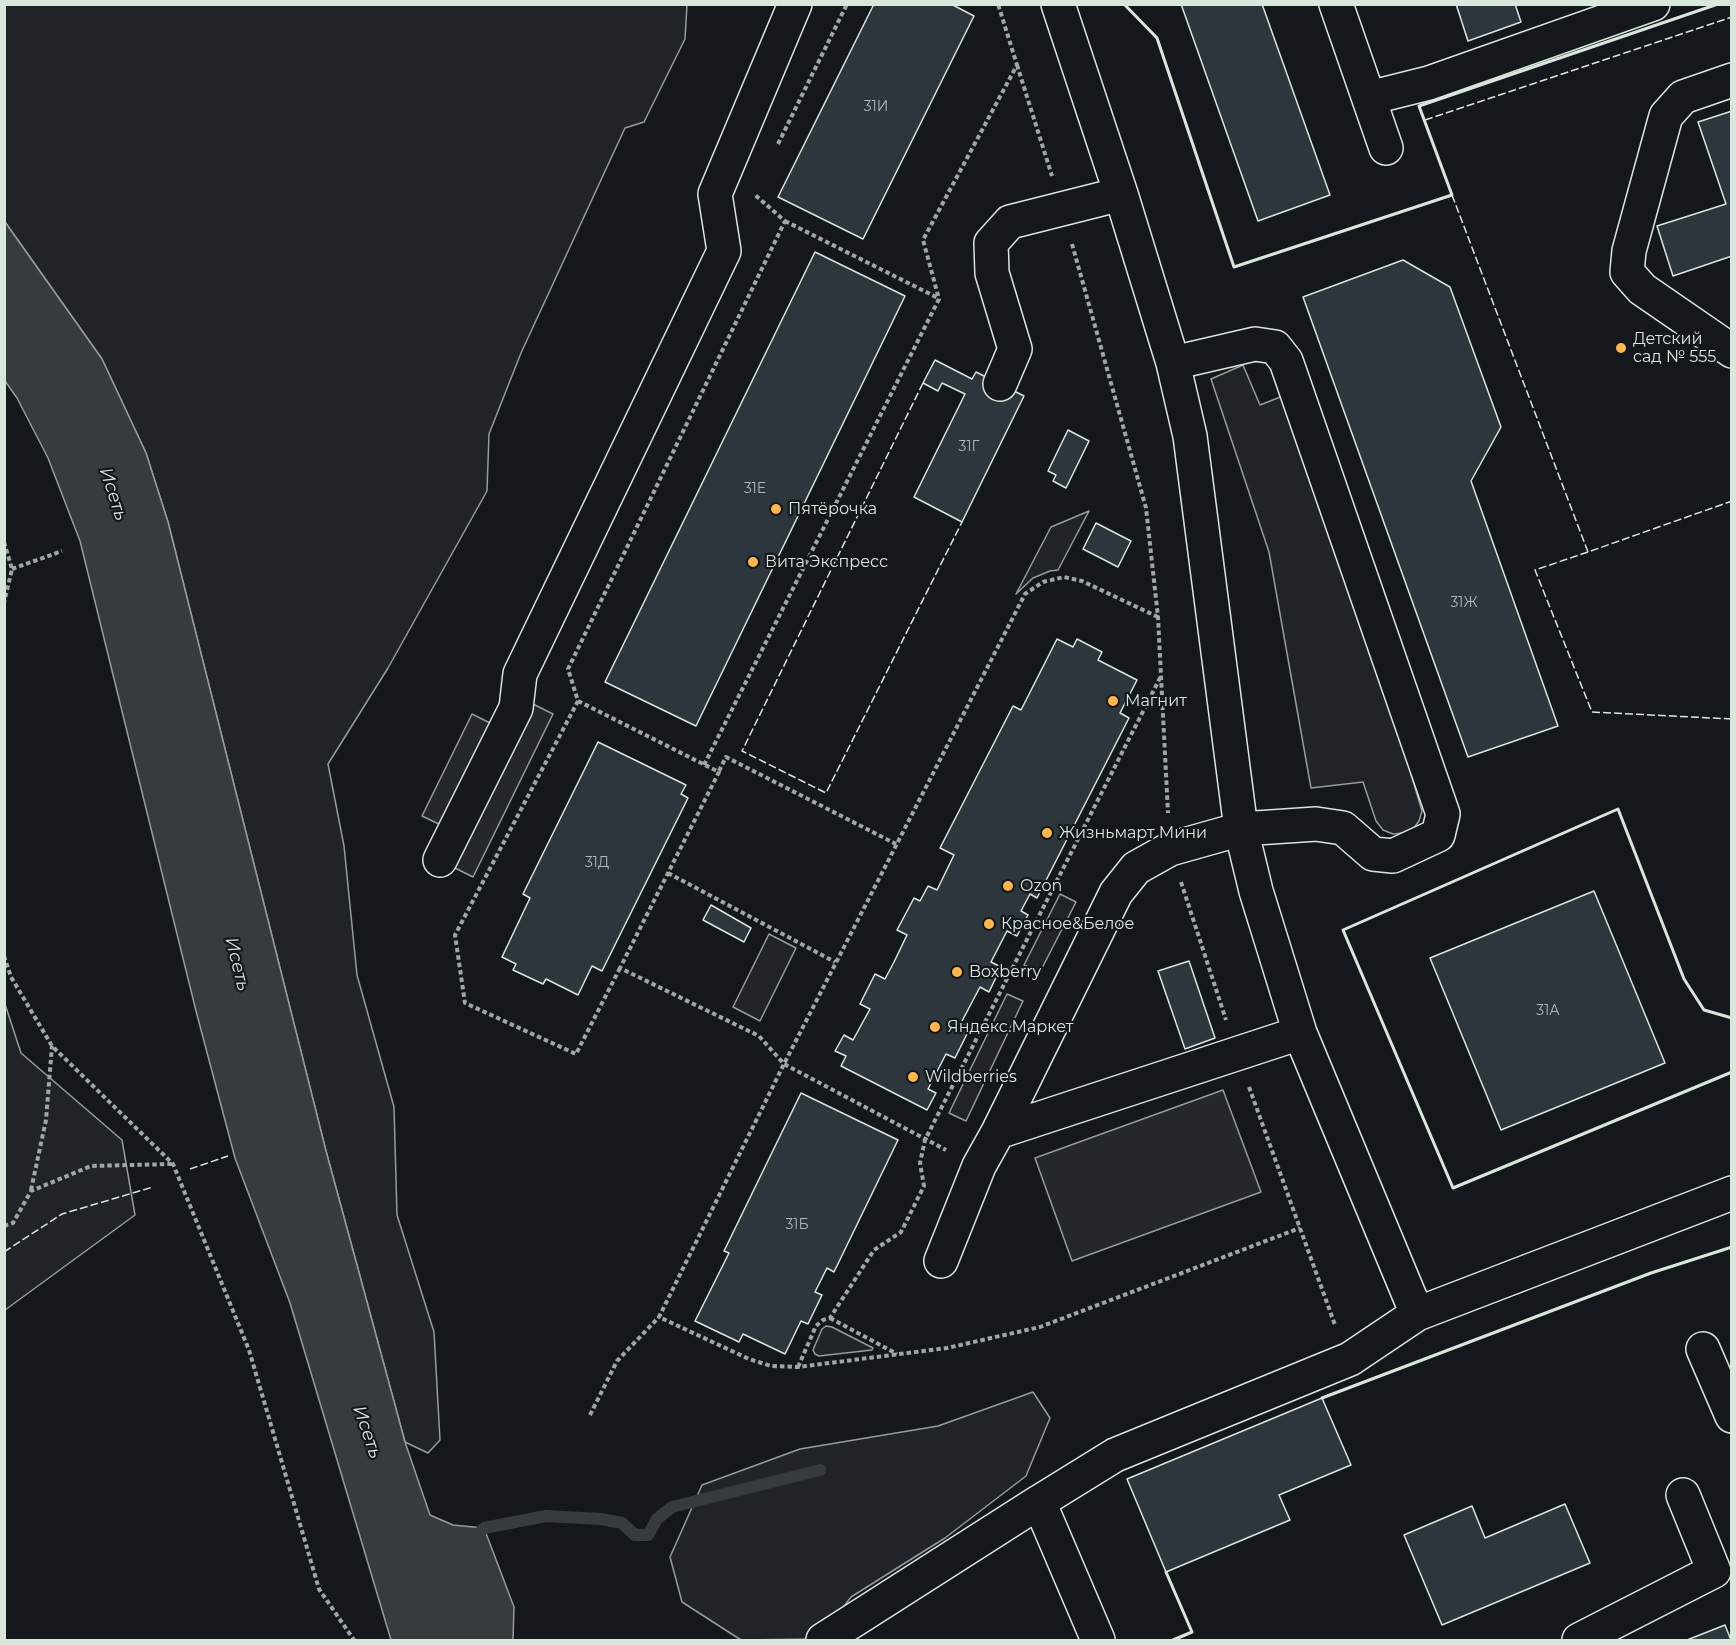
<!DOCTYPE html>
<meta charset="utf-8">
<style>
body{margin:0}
#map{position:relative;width:1736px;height:1645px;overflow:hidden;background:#14181c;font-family:Montserrat,sans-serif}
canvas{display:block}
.frame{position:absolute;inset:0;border:6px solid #d8e6dc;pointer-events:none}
</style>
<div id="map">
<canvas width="1736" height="1645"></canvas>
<div class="frame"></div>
</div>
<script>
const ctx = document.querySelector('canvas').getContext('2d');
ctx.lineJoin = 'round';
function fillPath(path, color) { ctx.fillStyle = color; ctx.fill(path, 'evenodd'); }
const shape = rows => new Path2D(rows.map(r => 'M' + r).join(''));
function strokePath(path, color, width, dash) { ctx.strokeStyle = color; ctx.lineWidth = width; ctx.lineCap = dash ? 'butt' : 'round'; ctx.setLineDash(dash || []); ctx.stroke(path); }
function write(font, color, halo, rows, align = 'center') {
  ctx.font = font + ' Montserrat,sans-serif'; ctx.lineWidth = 4.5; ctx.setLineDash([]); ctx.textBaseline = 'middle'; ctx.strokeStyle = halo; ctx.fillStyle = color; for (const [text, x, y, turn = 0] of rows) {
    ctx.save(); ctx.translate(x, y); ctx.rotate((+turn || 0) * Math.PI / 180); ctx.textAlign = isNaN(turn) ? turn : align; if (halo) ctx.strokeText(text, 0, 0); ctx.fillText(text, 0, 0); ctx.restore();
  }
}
const green = shape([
 [5,5,687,5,685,39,644,122,625,128,521,353,489,434,487,491,388,668,328,764,344,846,357,975,394,1107,397,1215,434,1332,440,1440,428,1453,405,1442,326,1151,168,522,146,453,102,359,5,222,5,5],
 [1243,365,1260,405,1283,396,1418,771,1411,774,1422,811,1419,821,1413,829,1403,833,1393,834,1383,830,1376,821,1363,782,1311,788,1269,552,1211,379,1243,365],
 [1089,511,1058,570,1050,571,1033,578,1016,594,1051,527,1089,511],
 [1060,894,1076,902,1040,972,1024,965,1060,894],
 [769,934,796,948,760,1021,733,1007,769,934],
 [1007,994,1023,1001,966,1121,949,1113,1007,994],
 [4,1001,21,1053,122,1140,135,1215,5,1310,4,1001],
 [826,1326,832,1327,873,1348,872,1350,819,1356,815,1354,813,1350,822,1329,826,1326],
 [1033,1392,1050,1418,1026,1476,945,1538,851,1597,819,1639,741,1640,682,1602,670,1557,702,1485,800,1449,938,1426,1033,1392]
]);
fillPath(green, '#202428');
strokePath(green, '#939e99', 1.5);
const parking = shape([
 [531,703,553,714,473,877,451,866,531,703],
 [472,714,494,725,445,827,422,816,472,714],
 [1223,1090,1261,1192,1072,1261,1035,1158,1223,1090]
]);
fillPath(parking, '#24282b');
strokePath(parking, '#939e99', 1.5);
const water = shape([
 [5,222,102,359,146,453,168,522,326,1151,405,1442,430,1515,453,1525,484,1528,514,1607,513,1640,391,1640,290,1303,235,1158,196,1011,80,541,48,458,17,398,5,381,5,222]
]);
fillPath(water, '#363b3e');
strokePath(water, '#939e99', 1.5);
strokePath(shape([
 [473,1540,484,1528,546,1516,601,1519,622,1523,635,1535,648,1535,657,1519,672,1507,820,1470]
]), '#363b3e', 12);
const building = shape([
 [874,4,951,4,974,16,863,239,778,197,874,4],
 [1181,4,1262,4,1330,195,1258,221,1181,4],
 [1456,4,1515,4,1521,22,1468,41,1456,4],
 [1732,111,1732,256,1673,276,1657,226,1726,204,1698,122,1732,111],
 [815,252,905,296,696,726,605,682,815,252],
 [1403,260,1450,287,1501,427,1471,481,1558,726,1468,757,1303,297,1403,260],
 [935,360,972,379,976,372,1024,396,962,522,914,497,965,394,942,383,938,391,923,383,935,360],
 [1068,430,1089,441,1066,488,1053,481,1056,475,1048,471,1068,430],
 [1096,523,1131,541,1118,567,1083,549,1096,523],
 [1057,639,1073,647,1077,639,1102,652,1098,660,1137,680,1120,713,1129,718,1037,898,1030,894,1021,911,1028,915,1017,936,1007,931,991,962,1001,967,989,992,980,987,961,1023,970,1028,955,1058,946,1054,928,1089,936,1093,927,1110,841,1066,846,1056,835,1051,844,1035,853,1040,870,1009,860,1004,875,974,885,979,894,962,907,935,897,930,914,898,920,901,928,886,937,890,954,855,940,848,1013,706,1021,710,1057,639],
 [598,742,686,785,681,794,688,798,602,971,592,966,578,995,546,979,543,984,513,970,516,964,502,957,530,898,523,894,598,742],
 [1594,891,1665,1063,1501,1130,1430,958,1594,891],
 [711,905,751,928,744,942,703,920,711,905],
 [1189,961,1215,1038,1185,1049,1158,971,1189,961],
 [801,1093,898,1140,834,1272,827,1268,815,1292,822,1295,808,1324,801,1321,785,1354,743,1334,739,1342,695,1321,729,1253,724,1251,801,1093],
 [1322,1398,1351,1465,1279,1495,1290,1520,1166,1572,1127,1479,1322,1398],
 [1565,1504,1590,1563,1442,1625,1404,1535,1472,1506,1485,1538,1565,1504],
 [1725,1625,1731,1640,1687,1640,1725,1625]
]);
fillPath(building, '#2c363c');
strokePath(building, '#d8e6dc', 1.5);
const minor = shape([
 [1058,4,1121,194,1173,363,1190,436,1241,829,1256,891,1300,1033,1417,1314],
 [1336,4,1386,148],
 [1732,80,1683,97,1666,116,1629,251,1627,272,1642,289,1732,351],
 [1369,98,1429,83,1653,4],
 [1000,384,1015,349,992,273,991,243,1010,222,1121,194],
 [440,860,516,708,520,674,724,251,715,194,795,4],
 [998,1132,1116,893,1136,868,1170,849,1241,829,1316,824,1343,828,1373,854,1393,856,1438,835,1443,814,1286,361,1275,347,1255,344,1173,363],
 [941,1261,979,1166,998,1132,1300,1033],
 [1703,1349,1732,1416],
 [823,1640,1039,1502],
 [1098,1640,1039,1502,1115,1455,1350,1359,1417,1314,1732,1193],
 [1579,1640,1714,1571,1683,1495]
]);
strokePath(minor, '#d8e6dc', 36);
strokePath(shape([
 [1017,65,1052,176],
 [778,144,847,4],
 [785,221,938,298],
 [1072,244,1146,508,1158,617,1168,813],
 [4,542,12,569,4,603],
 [12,569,62,551],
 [1158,617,1082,581,1064,577,1043,582,1025,594,784,1064,659,1317,749,1359,771,1366,798,1367,947,1348,1040,1327,1300,1228],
 [578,701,719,772,620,968,759,1036,784,1064,946,1150],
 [704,765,939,299,923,240,1017,65,998,4],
 [719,771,726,757,896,844],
 [668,873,835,962],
 [1181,882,1226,1020],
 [4,956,11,977,52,1046,173,1164,249,1350,319,1589,354,1640],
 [620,968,576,1054,465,1003,455,935,578,701,568,669,785,221,754,194],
 [1249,1087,1335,1325],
 [31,1190,46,1120,52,1046],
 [4,1226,13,1223,31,1191,91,1166,172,1164],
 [830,1318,897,1354],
 [798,1367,816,1326,823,1320,830,1318,874,1250,901,1232,924,1186,920,1163,925,1140,1161,676],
 [590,1415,617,1361,659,1317]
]), '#9da8a2', 4, [4.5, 3]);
strokePath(minor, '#14181c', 33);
strokePath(shape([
 [1425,120,1732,17],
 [1452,195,1588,552,1732,501],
 [923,383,742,751,826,793,962,522],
 [1588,552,1535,570,1592,712,1732,719],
 [190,1169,228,1156],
 [4,1252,62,1214,153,1187]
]), '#d8e6dc', 1.5, [8, 3]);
strokePath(shape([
 [1124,4,1157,38,1234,267,1452,195,1419,106,1718,4],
 [1732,1018,1704,1010,1684,979,1618,809,1343,930,1453,1188,1732,1072],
 [1322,1398,1651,1273,1732,1247],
 [1166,1572,1192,1632,1173,1640]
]), '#d8e6dc', 3);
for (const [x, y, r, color] of [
 [1621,348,6,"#ffb74d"],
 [776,509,6,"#ffb74d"],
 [753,562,6,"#ffb74d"],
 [1113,701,6,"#ffb74d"],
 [1047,833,6,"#ffb74d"],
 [1008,886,6,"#ffb74d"],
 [989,924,6,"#ffb74d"],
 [957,972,6,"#ffb74d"],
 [935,1027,6,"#ffb74d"],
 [913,1077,6,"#ffb74d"]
]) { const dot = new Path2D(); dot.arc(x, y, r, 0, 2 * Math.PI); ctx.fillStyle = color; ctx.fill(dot); strokePath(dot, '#14181c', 2); }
write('14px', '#adbab4', null, [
 ["31И",876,107],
 ["31Г",969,447],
 ["31Е",755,489],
 ["31Ж",1464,603],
 ["31Д",597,863],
 ["31А",1548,1011],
 ["31Б",797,1225]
]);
write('16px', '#d8e6dc', '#14181c', [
 ["Детский",1633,339],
 ["сад № 555",1633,357],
 ["Пятёрочка",788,509],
 ["Вита Экспресс",765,562],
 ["Магнит",1125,701],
 ["Жизньмарт Мини",1059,833],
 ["Ozon",1020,886],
 ["Красное&Белое",1001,924],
 ["Boxberry",969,972],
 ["Яндекс.Маркет",947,1027],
 ["Wildberries",925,1077]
], 'left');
write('italic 18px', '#d8e6dc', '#14181c', [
 ["Исеть",113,494,72],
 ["Исеть",237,964,76],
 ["Исеть",367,1432,71]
]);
</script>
